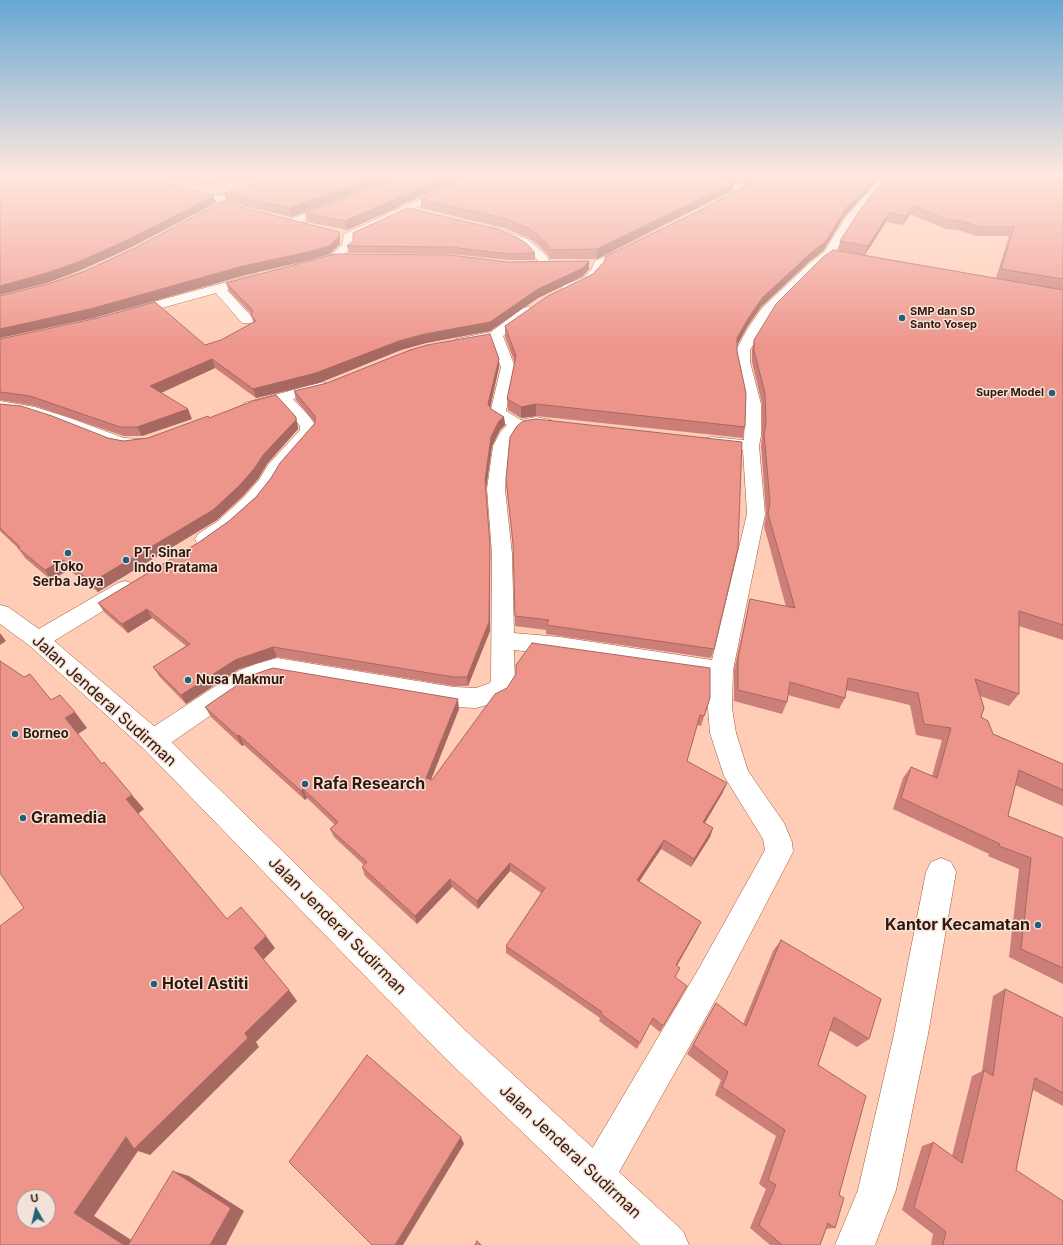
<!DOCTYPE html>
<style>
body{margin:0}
#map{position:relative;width:1063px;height:1245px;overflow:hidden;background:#ffccb5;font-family:Inter,sans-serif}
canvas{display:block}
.north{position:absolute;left:16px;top:1189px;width:40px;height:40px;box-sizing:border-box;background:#f3e2da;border:1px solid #a79186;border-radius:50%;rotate:352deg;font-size:11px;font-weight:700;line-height:16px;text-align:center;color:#351708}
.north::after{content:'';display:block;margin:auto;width:14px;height:18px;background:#216076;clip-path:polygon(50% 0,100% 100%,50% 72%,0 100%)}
</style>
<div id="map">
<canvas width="1063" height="1245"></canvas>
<div class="north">U</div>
</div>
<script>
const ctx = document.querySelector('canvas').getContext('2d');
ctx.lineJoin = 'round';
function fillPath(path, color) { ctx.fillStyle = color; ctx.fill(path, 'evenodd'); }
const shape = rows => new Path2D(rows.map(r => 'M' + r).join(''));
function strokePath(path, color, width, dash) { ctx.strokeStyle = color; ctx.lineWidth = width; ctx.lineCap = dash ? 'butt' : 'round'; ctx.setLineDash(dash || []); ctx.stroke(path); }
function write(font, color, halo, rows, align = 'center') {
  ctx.font = font + ' Inter,sans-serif'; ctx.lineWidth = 3; ctx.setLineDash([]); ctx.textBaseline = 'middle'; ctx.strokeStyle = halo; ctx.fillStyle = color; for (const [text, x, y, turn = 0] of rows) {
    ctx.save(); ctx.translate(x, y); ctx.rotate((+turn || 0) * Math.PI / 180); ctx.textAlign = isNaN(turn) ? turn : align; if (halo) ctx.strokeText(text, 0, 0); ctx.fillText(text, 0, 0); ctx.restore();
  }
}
fillPath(shape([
 [165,176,243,176,209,187]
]), '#ed9972');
const minor = shape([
 [122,176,136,176,219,196,281,176,294,176,292,178,219,202,124,178,122,176],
 [390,176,403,176,411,179,409,181,387,189,381,189,379,187,381,185,396,179,391,178,390,176],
 [471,176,482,176,353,238,353,246,339,259,311,267,307,266,305,264,307,262,331,255,342,245,344,234,471,176],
 [711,176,719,176,719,178,748,187,750,189,724,204,718,204,716,202,718,200,737,190,713,182,709,178,711,176],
 [884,176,894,176,870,200,854,221,835,252,849,255,851,257,849,259,845,260,830,258,819,266,772,314,750,350,750,362,761,404,761,436,759,446,765,514,733,670,732,708,736,733,748,771,784,823,792,842,793,852,720,992,609,1190,596,1196,583,1190,577,1177,583,1164,698,970,765,850,763,839,724,776,710,733,708,708,709,677,560,655,514,650,515,683,511,690,506,697,497,702,476,708,454,707,277,676,256,684,162,749,153,752,144,749,140,741,144,733,240,670,256,664,277,658,454,687,476,688,490,683,491,681,492,554,487,489,493,446,501,431,507,425,492,416,490,413,501,367,491,341,461,346,456,345,454,342,456,339,491,332,523,308,528,307,533,308,534,311,533,314,503,336,515,367,506,411,521,420,536,417,551,420,553,423,551,426,545,428,536,427,523,429,516,434,509,446,505,489,512,554,514,633,560,637,712,660,747,514,743,450,712,447,706,446,704,442,706,438,712,437,744,440,745,404,736,362,736,350,748,328,762,308,811,262,824,252,845,218,864,196,884,176],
 [335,202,340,205,338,207,296,224,292,225,287,222,288,220,335,202],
 [493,227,527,239,546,255,551,264,549,266,541,266,537,259,519,243,489,232,488,230,493,227],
 [632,244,638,247,636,249,604,265,602,271,592,283,567,293,563,292,561,289,563,286,584,277,591,270,595,261,632,244],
 [256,274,260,275,262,278,260,281,227,290,252,317,254,320,252,323,242,323,216,293,129,317,124,316,122,313,124,310,256,274],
 [323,382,328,384,331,387,328,390,293,399,309,416,316,426,316,431,314,434,282,471,273,486,258,505,232,529,212,544,205,545,198,544,195,539,198,534,218,521,244,497,259,480,268,465,300,430,300,426,297,422,279,403,250,411,244,409,242,406,244,403,323,382],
 [0,401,35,407,70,418,124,438,144,439,146,443,144,447,128,449,113,446,58,424,27,414,0,411,0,401],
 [125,581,132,583,135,588,132,593,46,646,38,648,30,646,27,640,30,634,118,583,125,581],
 [941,858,951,862,956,872,928,1034,896,1190,875,1245,835,1245,858,1190,894,1034,926,872,931,862,941,858]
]);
const primary = shape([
 [0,605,8,607,46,634,162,733,467,1032,683,1231,689,1245,640,1245,443,1056,144,749,30,646,0,624,0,605]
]);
strokePath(minor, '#a45935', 1);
strokePath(primary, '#a45935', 1);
fillPath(minor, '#fff');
fillPath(primary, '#fff');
fillPath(shape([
 [405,176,468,176,401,205,399,207,347,230,307,222,305,213],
 [720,176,882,176,844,217,823,251,810,261,761,307,747,327,737,345,737,351,745,427,743,438,536,416,521,418,508,410,507,399,515,363,505,337,505,326,703,209,747,185,720,177],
 [890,176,1063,176,1063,640,1019,626,1019,694,1009,706,980,696,981,717,993,734,1063,764,1063,806,1015,785,1008,816,1063,838,1063,984,1009,957,1019,869,988,856,989,854,893,809,903,778,911,767,932,776,942,740,916,735,910,705,846,690,845,698,839,709,788,695,787,702,782,714,734,701,734,670,747,612,750,599,786,607,764,526,766,514,761,446,762,436,762,404,752,362,752,350,754,340,838,251,840,241],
 [910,214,946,229,958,230,976,236,1009,236,996,278,865,255,886,222,903,225],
 [391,180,291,217,226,202,224,193],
 [733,190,597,259,550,259,547,254,537,244,528,238,507,229,421,208,421,199],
 [353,241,535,253,535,260,508,260,451,254,349,253,347,246],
 [589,261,589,269,583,276,538,298,490,331,426,343,401,350,319,383,256,398,215,368,161,393,192,419,142,436,124,436,35,406,0,400,0,339,205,345,221,340,253,322,251,314,229,291,226,283,508,262],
 [499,359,499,367,490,407,491,409,504,417,505,425,500,430,492,446,486,488,490,554,490,631,468,686,454,686,277,657,239,669,186,704,159,676,153,667,186,646,152,618,128,633,104,612,98,603,198,543,229,521,256,497,315,423,296,400,294,391],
 [0,404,108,438,123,441,148,438,209,418,298,427,298,429,267,464,258,479,243,496,217,520,98,592,69,570,51,580,25,558,18,548,0,531],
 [506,479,714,649,711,658,546,634,546,630,515,626,514,554,507,489],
 [710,698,701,726,697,725,687,761,723,792,705,823,713,828,710,837,691,867,661,849,639,881,701,922,697,930,677,966,675,977,683,992,660,1032,650,1024,637,1049,599,1021,600,1018,506,953,506,946,541,893,510,871,478,909,452,887,417,924,365,876,362,867,364,865,334,837,330,829,335,825,307,798,305,800,244,745,242,746,211,717,205,707,459,709,431,780],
 [781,940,869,1039,857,1047,829,1030,818,1065,839,1195,835,1228,826,1229,820,1245,770,1245,750,1228,766,1189,759,1184,776,1136,715,1095,721,1080,687,1054,710,1013,716,1003,743,1024,773,951],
 [1005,989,1063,1018,1063,1106,1033,1090,1016,1170,1063,1245,931,1245,933,1234,902,1210,922,1146,933,1142,952,1156,972,1076,982,1071,993,996]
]), '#cc7f78');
fillPath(shape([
 [0,176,23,176,0,179],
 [379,176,391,176,391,180,291,217,289,208],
 [448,176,468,176,401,205,399,207,347,230,345,221,400,196],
 [877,176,882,176,844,217,823,251,810,261,761,307,747,327,735,349,737,338,749,317,763,297,813,251,846,208],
 [735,182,733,190,597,259,597,249],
 [214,196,216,203,128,249,79,271,47,283,0,295,0,286],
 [913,206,910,214,903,225,906,216],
 [889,213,886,222,864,256,868,246],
 [339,232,340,239,340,244,330,254,310,260,246,275,94,318,0,338,0,329],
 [589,261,589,269,583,276,538,298,490,331,426,343,401,350,319,383,256,398,253,389,538,289],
 [212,359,215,368,154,396,150,386],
 [499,359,499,367,489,413,488,404],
 [536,404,536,416,521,418,521,407],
 [188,409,192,419,142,436,137,427],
 [296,417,298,427,298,429,267,464,258,479,243,496,217,520,98,592,92,582,264,454],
 [504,417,505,425,500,430,492,446,486,489,485,480,491,437,499,421],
 [490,545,490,631,468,686,467,677],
 [63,560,69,570,51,580,45,570],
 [147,609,152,618,128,633,122,624],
 [0,633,6,641,0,645],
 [273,647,277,657,239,669,186,704,181,695,235,660],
 [458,699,459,709,428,787,426,778],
 [75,712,87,728,78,734,65,718],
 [239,735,244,745,242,746,237,736],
 [727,783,723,792,700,831,703,822],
 [303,789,307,798,305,800,301,791],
 [132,795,144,809,138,814,126,799],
 [713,828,710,837,691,867,694,859],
 [664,840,661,849,635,888,637,880],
 [510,863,510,871,478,909,477,901],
 [450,879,452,887,417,924,415,916],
 [701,922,697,930,673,972,676,965],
 [266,936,275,948,263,960,254,948],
 [289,990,297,1001,256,1042,259,1047,150,1155,138,1151,94,1216,139,1245,124,1245,74,1213,126,1137,245,1033],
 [461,1137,464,1144,403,1245,395,1245],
 [173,1171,189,1176,244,1211,226,1245,210,1245]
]), '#a66861');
const building = shape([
 [27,176,119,176,173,185,214,196,125,241,76,263,43,274,0,286,0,181,27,176],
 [282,176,379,176,289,208,224,193,282,176],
 [405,176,448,176,400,196,398,198,345,221,305,213,405,176],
 [471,176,716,176,735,182,597,249,550,250,547,244,537,234,528,228,506,219,421,199,471,176],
 [745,176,877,176,846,208,826,241,813,251,763,297,749,317,737,338,737,351,746,393,745,427,536,404,521,407,507,399,516,356,505,326,548,296,593,274,604,262,606,256,703,209,752,182,753,179,750,177,745,176],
 [890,176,1063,176,1063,279,1001,269,1014,227,980,227,962,221,949,220,913,206,906,216,889,213,868,246,840,241,858,213,874,192,890,176],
 [221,202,339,232,339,237,329,246,308,252,243,266,90,309,0,329,0,296,51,283,85,271,135,248,221,202],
 [407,208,497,229,518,238,527,244,535,253,508,254,451,247,347,246,353,241,353,233,407,208],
 [833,250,1063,290,1063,625,1019,611,1019,694,975,679,984,708,981,717,988,721,993,734,1063,764,1063,790,1019,770,1008,816,1063,838,1063,968,1021,949,1031,858,999,846,1000,844,901,798,911,767,937,778,951,728,924,724,918,693,848,678,845,698,790,682,787,702,738,690,738,658,750,599,795,608,768,514,770,502,764,434,766,424,765,393,754,351,754,340,776,304,823,257,833,250],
 [335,254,450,255,508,262,589,261,583,268,538,289,490,322,425,334,399,341,316,373,253,389,212,359,150,386,188,409,137,427,120,427,30,396,0,392,0,339,98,318,155,302,205,345,221,340,256,321,251,315,253,311,251,308,226,283,335,254],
 [490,334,499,359,488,404,491,409,504,417,499,421,491,437,485,480,490,545,489,622,467,677,453,677,273,647,235,660,181,695,153,667,190,644,147,609,122,624,98,603,198,543,229,521,256,497,271,478,280,463,315,423,315,416,294,391,327,383,410,350,427,345,490,334],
 [276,395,296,417,296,420,264,454,254,469,239,486,213,510,92,582,63,560,45,570,18,548,20,547,0,528,0,404,21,406,52,416,108,438,123,441,148,438,208,416,209,418,253,401,276,395],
 [536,419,742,442,738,548,714,649,546,625,549,620,515,616,513,544,506,479,510,437,517,426,523,421,536,419],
 [532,643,710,668,710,698,704,716,700,715,687,761,727,783,703,822,713,828,694,859,664,840,637,880,701,922,676,965,680,968,675,977,687,986,663,1026,653,1018,640,1043,601,1014,602,1012,506,946,545,888,510,863,477,901,450,879,415,916,362,867,367,862,330,829,338,822,303,789,301,791,239,735,237,736,205,707,252,675,273,668,458,699,426,778,432,780,495,694,507,688,516,674,516,665,532,643],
 [0,661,24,677,30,674,51,700,60,695,75,712,65,718,102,764,104,762,132,795,126,799,227,919,241,907,266,936,254,948,289,990,245,1033,248,1038,134,1149,126,1137,74,1213,124,1245,0,1245,0,926,24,908,0,873,0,661],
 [24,1197,48,1197,48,1221,24,1221,24,1197],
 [781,940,881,999,869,1039,834,1017,818,1065,866,1096,839,1195,844,1198,835,1228,828,1223,820,1245,782,1245,759,1225,776,1185,768,1180,785,1130,722,1087,728,1072,693,1045,716,1003,746,1026,781,940],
 [1005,989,1063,1018,1063,1093,1035,1078,1016,1170,1063,1201,1063,1245,944,1245,943,1244,946,1232,914,1207,933,1142,962,1163,984,1070,993,1076,1005,989],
 [367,1055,461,1137,395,1245,372,1245,289,1162,367,1055],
 [173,1171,231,1208,210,1245,128,1245,173,1171],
 [477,1241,481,1245,475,1245,477,1241]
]);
fillPath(building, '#ed948b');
strokePath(building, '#a66861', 1);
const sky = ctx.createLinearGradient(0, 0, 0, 350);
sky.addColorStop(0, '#65a8d3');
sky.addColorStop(0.5, '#ffe8de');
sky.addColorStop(1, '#ffe8de00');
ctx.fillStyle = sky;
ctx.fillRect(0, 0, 1063, 350);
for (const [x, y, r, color] of [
 [902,318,4,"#216076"],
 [1052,393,4,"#216076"],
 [68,553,4,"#216076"],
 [126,560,4,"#216076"],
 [188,680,4,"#216076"],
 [15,734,4,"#216076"],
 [305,784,4,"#216076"],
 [23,818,4,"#216076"],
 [1038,925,4,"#216076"],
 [154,984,4,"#216076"]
]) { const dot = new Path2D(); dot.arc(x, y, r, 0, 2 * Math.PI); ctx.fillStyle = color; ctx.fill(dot); strokePath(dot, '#f3e2da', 1.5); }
write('bold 11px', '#351708', '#f3e2da', [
 ["SMP dan SD",910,312],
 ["Santo Yosep",910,325],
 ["Super Model",1044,393,"right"]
], 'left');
write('bold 13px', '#351708', '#f3e2da', [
 ["PT. Sinar",134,553],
 ["Indo Pratama",134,568],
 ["Toko",68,567,"center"],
 ["Serba Jaya",68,582,"center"],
 ["Nusa Makmur",196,680],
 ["Borneo",23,734]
], 'left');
write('16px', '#351708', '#f3e2da', [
 ["Jalan Jenderal Sudirman",104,701,42],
 ["Jalan Jenderal Sudirman",337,926,45],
 ["Jalan Jenderal Sudirman",570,1152,43]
]);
write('bold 16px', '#351708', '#f3e2da', [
 ["Rafa Research",313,784],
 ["Gramedia",31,818],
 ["Kantor Kecamatan",1030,925,"right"],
 ["Hotel Astiti",162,984]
], 'left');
</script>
